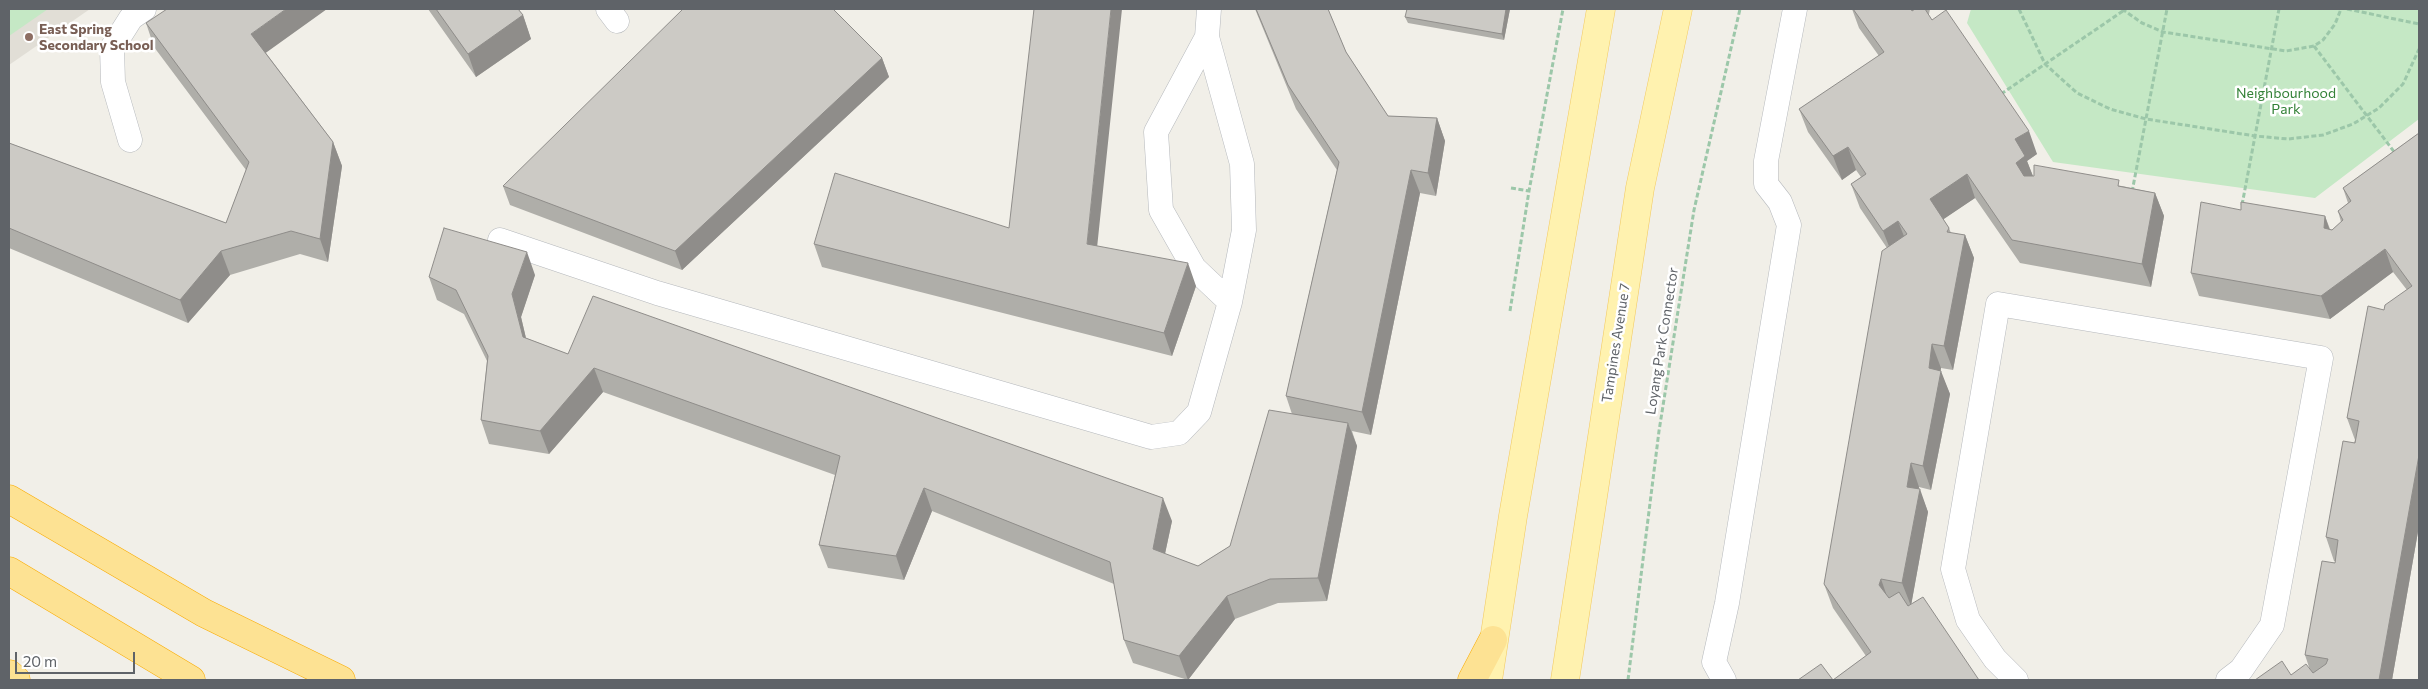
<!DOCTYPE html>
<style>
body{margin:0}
#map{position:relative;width:2428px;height:689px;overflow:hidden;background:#f1efe8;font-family:Commissioner,sans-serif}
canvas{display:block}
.frame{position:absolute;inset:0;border:10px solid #5f6368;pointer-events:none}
.scale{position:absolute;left:15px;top:652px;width:120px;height:22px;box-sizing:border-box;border:2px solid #5f6368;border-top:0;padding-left:6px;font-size:15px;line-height:18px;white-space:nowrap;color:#5f6368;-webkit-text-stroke:4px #fff;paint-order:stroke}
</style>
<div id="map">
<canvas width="2428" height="689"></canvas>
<div class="frame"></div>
<div class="scale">20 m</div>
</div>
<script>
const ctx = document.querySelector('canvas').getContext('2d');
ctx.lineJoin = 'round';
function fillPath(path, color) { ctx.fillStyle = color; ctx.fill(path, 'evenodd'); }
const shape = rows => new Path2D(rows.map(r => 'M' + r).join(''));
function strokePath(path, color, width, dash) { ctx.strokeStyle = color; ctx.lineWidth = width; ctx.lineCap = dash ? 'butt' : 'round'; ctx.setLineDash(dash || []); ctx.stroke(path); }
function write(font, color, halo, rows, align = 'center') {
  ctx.font = font + ' Commissioner,sans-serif'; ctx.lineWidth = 5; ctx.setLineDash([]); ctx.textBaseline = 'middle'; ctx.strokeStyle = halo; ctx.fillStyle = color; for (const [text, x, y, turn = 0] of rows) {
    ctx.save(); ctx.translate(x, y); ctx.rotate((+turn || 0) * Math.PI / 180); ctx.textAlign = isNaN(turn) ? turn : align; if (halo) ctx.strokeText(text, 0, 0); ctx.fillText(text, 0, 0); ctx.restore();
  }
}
fillPath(shape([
 [9,9,90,9,9,65]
]), '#e1ded6');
fillPath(shape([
 [9,9,48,9,9,36],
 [1971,9,2419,9,2419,119,2315,198,2053,162,1967,23]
]), '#c5e8c5');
const service = shape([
 [608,9,617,21],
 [1207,37,1156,132,1161,210,1194,268,1230,302],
 [130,140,113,82,112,48,131,18,144,9],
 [500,240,657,293,1151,437,1179,433,1199,412,1230,302,1244,230,1242,164,1207,37,1209,9],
 [1724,680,1714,662,1727,603,1789,225,1780,202,1766,184,1766,161,1795,9],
 [2016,680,1995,659,1968,620,1953,569,1998,304,2321,358,2272,625,2241,670,2228,680]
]);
const primary = shape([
 [1488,680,1513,516,1601,9],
 [1565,680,1640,188,1678,9]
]);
const motorway = shape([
 [9,499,204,613,341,680],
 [9,571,191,680],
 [9,674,16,680],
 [1472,680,1493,640]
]);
strokePath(service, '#b5b8bc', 25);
strokePath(primary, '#f2c960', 29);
strokePath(motorway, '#f9ab00', 29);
strokePath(shape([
 [2019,9,2045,64,2077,93,2110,109,2146,119,2255,136,2288,139,2323,135,2353,124,2379,108,2403,84,2419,49],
 [2122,9,2142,23,2163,32,2286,51,2314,46,2323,40,2335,24,2341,9],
 [2347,9,2419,24],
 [2314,46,2395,153],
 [2001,94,2123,11],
 [1511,188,1529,191],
 [2132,192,2167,9],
 [2242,205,2279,9],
 [1510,311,1529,191,1563,9],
 [1628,680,1659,431,1694,210,1740,9]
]), '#9cc7a9', 3, [5, 2.5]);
strokePath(service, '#fff', 24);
strokePath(primary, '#fff2af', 28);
strokePath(motorway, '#fde293', 28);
fillPath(shape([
 [428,9,518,9,523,15,531,39,476,77],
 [1255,9,1328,9,1346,52,1388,116,1437,118,1445,141,1436,196,1420,193,1371,435,1352,431,1357,446,1327,601,1278,603,1235,619,1188,680,1133,663,1124,640,1114,584,932,511,904,580,828,568,819,545,835,475,603,392,549,454,489,444,481,420,487,361,464,314,437,300,429,277,535,275,521,317,526,338,568,354,1172,521,1165,554,1198,566,1230,546,1292,414,1286,396,1337,170,1296,109],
 [1510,9,1504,40,1408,23,1405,17],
 [1852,9,1930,9,1929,14,1928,14,1932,20,2037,154,2027,161,2033,176,2122,186,2155,193,2164,216,2151,287,2020,263,1975,198,1943,219,1949,228,1951,233,1965,235,1974,258,1953,370,1941,368,1940,371,1950,394,1931,490,1919,487,1919,489,1928,512,1911,605,1979,680,1833,680,1866,656,1833,608,1824,584,1887,248,1860,208,1851,184,1861,177,1856,170,1842,180,1808,132,1799,109,1879,56,1859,28],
 [146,23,266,53,333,142,342,166,328,262,300,254,230,275,188,323,9,248,9,143,226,223,246,170,154,47],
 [882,58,889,77,682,270,510,205,503,186],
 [2419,133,2419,526,2392,680,2291,675,2310,670,2305,655,2335,563,2335,561,2334,561,2326,537,2355,440,2347,418,2384,310,2407,290,2393,272,2330,319,2199,296,2191,273,2241,210,2325,216,2330,229,2332,230,2341,222,2338,211,2348,203,2343,188],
 [814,244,1097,246,1196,286,1172,356,822,267]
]), '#afaea9');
fillPath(shape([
 [286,9,327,9,260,57,251,34],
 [1111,9,1122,9,1095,267,1087,244],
 [1506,9,1510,9,1504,40,1502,34],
 [523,15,531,39,476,77,468,54],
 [882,58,889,77,682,270,675,251],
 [1437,118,1445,141,1436,196,1428,173],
 [2029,131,2037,154,2027,161,2034,179,2025,186,2016,163,2015,139],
 [333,142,342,166,328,262,320,239],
 [1848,147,1856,170,1842,180,1833,156],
 [1411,170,1420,193,1371,435,1362,412],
 [1967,174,1975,198,1938,223,1930,199],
 [2155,193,2164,216,2151,287,2142,264],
 [2325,216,2333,240,2324,228],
 [1898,221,1907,244,1892,254,1883,231],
 [1965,235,1974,258,1953,370,1944,346],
 [2385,249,2393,272,2330,319,2321,296],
 [221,251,230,275,188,323,180,300],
 [527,252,535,275,521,317,531,360,523,337,512,294],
 [1188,263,1196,286,1172,356,1164,333],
 [1932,344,1941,368,1938,390,1941,371,1950,394,1931,490,1923,466,1929,368],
 [594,368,603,392,549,454,540,431],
 [1348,423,1357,446,1327,601,1318,578],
 [2419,455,2419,526,2392,680,2379,680],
 [1911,463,1919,487,1915,511,1907,487],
 [924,488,932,511,904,580,896,556],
 [1920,489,1928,512,1911,606,1902,583],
 [1163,498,1172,521,1161,572,1153,549],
 [1881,579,1889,602,1879,585],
 [1227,596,1235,619,1188,680,1179,656]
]), '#8f8d8a');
const building = shape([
 [167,9,286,9,251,34,333,142,320,239,291,231,221,251,180,300,9,228,9,143,226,223,249,162,146,23,167,9],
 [436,9,518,9,523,15,468,54,436,9],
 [683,9,833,9,882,58,675,251,503,186,683,9],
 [1034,9,1111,9,1087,244,1188,263,1164,333,814,244,835,173,1009,228,1034,9],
 [1256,9,1328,9,1346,52,1388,116,1437,118,1428,173,1411,170,1362,412,1286,396,1339,162,1288,85,1256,9],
 [1407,9,1506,9,1502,34,1405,17,1407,9],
 [1853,9,1911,9,1912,11,1915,9,1925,9,1932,20,1946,10,2029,131,2015,139,2025,156,2016,163,2024,176,2034,176,2034,165,2119,180,2118,186,2155,193,2142,264,2012,240,1967,174,1930,199,1949,228,1947,232,1965,235,1944,346,1932,344,1929,368,1941,371,1923,466,1911,463,1907,487,1920,489,1902,583,1881,579,1879,585,1889,598,1899,592,1908,606,1923,597,1979,680,1798,680,1821,664,1833,680,1871,652,1824,584,1882,251,1907,234,1898,221,1883,231,1851,184,1866,174,1848,147,1833,156,1799,109,1884,52,1853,9],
 [2419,133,2419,455,2379,680,2255,680,2282,661,2291,675,2306,664,2313,673,2326,664,2328,659,2305,655,2322,561,2335,563,2338,540,2326,537,2343,441,2355,443,2359,421,2347,418,2368,306,2384,310,2385,305,2412,286,2385,249,2321,296,2191,273,2201,202,2241,210,2241,202,2325,216,2324,228,2332,230,2343,220,2338,211,2351,201,2343,188,2419,133],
 [444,228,527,252,512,294,523,337,568,354,593,296,1163,498,1153,549,1198,566,1230,546,1269,410,1348,423,1318,578,1270,579,1227,596,1179,656,1124,640,1110,562,924,488,896,556,819,545,840,456,594,368,540,431,481,420,488,356,456,290,429,277,444,228]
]);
fillPath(building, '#cccac5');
strokePath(building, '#8f8d8a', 1);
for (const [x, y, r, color] of [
 [29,37,5,"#8d6e63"]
]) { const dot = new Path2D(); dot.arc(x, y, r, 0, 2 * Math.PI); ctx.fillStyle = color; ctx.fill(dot); strokePath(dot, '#fff', 2); }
write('bold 14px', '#785e54', '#fff', [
 ["East Spring",39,29],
 ["Secondary School",39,45]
], 'left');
write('14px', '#348238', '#fff', [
 ["Neighbourhood",2286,93],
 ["Park",2286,109]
]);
write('14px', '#5f6368', '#fff', [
 ["Loyang Park Connector",1662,341,-81],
 ["Tampines Avenue 7",1616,343,-81]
]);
</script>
